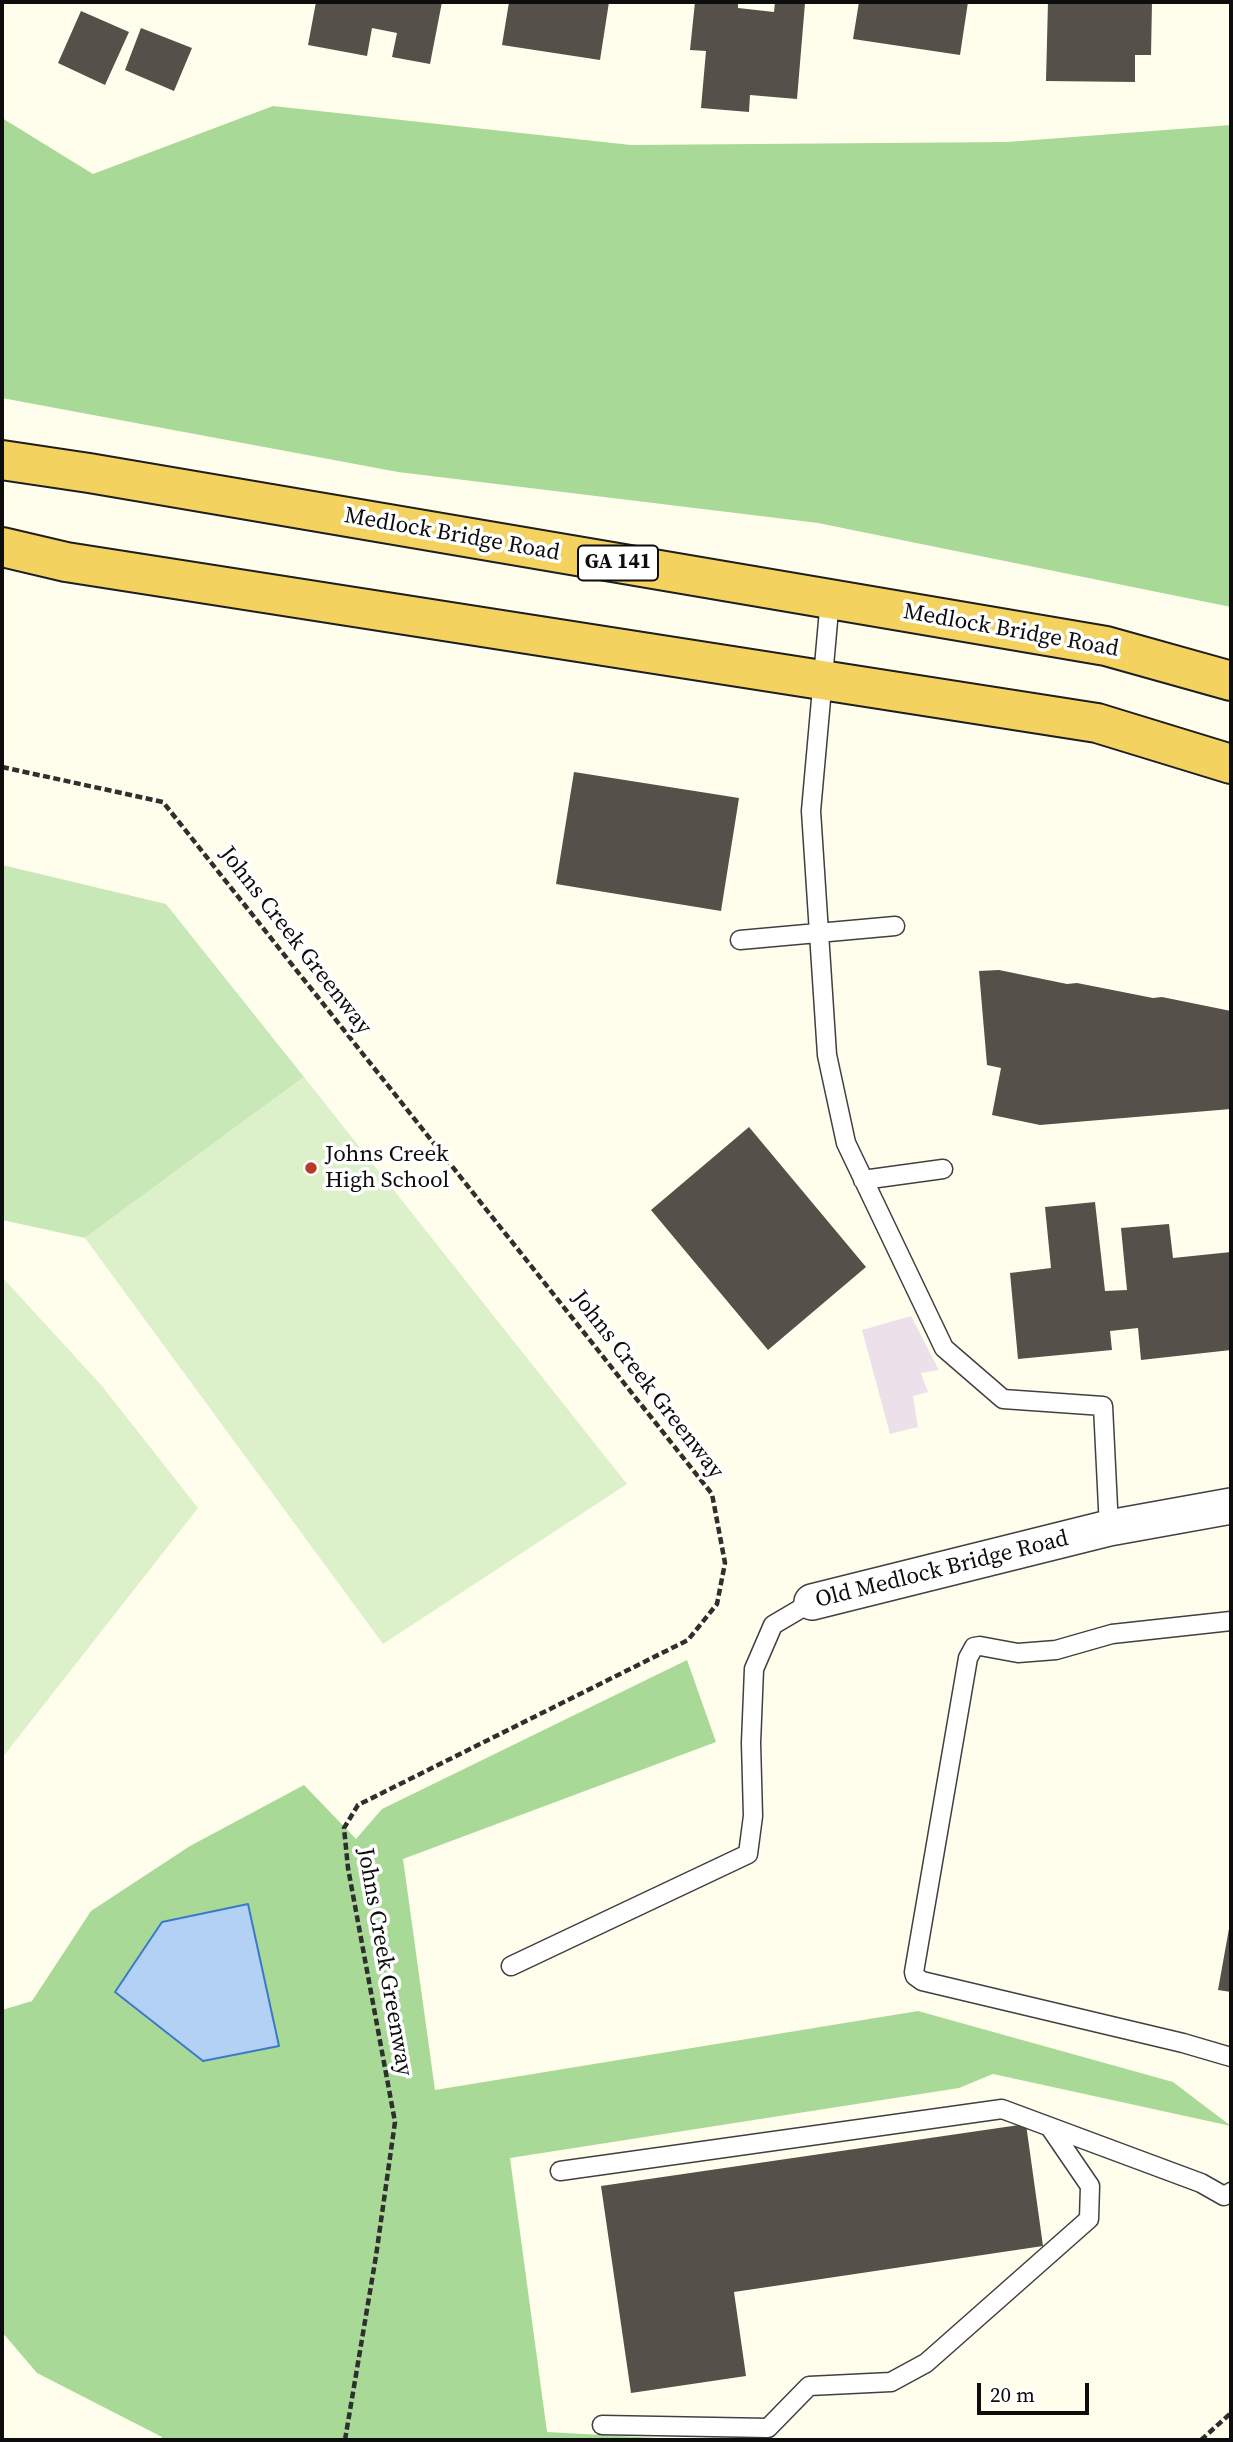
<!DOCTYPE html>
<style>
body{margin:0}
#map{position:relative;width:1233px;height:2442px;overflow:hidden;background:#fffeed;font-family:"Source Serif 4",serif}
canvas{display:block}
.frame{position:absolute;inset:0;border:4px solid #0d0d0d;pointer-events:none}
.scale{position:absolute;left:977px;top:2383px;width:112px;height:32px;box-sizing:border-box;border:4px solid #0d0d0d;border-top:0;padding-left:9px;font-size:21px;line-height:24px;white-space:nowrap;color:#0d0d0d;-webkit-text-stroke:5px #fff;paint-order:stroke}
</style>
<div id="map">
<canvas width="1233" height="2442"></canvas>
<div class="frame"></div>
<div class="scale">20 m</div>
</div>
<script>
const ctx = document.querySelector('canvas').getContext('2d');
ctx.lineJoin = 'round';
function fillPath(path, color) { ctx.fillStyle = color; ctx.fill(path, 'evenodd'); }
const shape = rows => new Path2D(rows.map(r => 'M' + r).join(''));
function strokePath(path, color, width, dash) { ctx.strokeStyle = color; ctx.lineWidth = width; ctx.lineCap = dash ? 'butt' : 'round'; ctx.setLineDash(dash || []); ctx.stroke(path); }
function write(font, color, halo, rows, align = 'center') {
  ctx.font = font + ' "Source Serif 4",serif'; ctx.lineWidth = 7; ctx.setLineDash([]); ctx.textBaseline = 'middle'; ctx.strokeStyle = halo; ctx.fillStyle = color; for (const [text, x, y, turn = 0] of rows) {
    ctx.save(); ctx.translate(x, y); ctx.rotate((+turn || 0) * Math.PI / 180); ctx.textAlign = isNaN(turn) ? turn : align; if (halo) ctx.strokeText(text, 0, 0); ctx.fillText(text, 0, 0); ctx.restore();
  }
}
fillPath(shape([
 [911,1316,939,1370,921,1373,928,1392,913,1396,918,1427,890,1434,862,1330]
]), '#ece1eb');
fillPath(shape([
 [2,865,166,904,304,1077,85,1238,2,1220]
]), '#c9e8b8');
fillPath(shape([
 [273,106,631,145,1007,142,1231,125,1231,607,818,523,398,472,2,398,2,118,93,174],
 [687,1660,716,1742,403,1859,435,2090,918,2011,1173,2082,1231,2126,993,2074,959,2088,510,2158,547,2432,693,2440,161,2440,162,2437,37,2373,2,2332,2,2010,32,2001,91,1911,190,1846,304,1785,356,1839,382,1809]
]), '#a9d997');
fillPath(shape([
 [304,1077,627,1484,383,1644,85,1238],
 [2,1277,102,1386,198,1508,2,1758]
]), '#dcf0c9');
const water = shape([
 [248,1904,279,2046,203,2061,115,1992,162,1922,248,1904]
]);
fillPath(water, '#b3d1f5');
strokePath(water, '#3b79cb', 2);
fillPath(shape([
 [316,2,442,2,430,64,392,57,397,33,372,28,367,56,308,45],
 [509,2,609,2,600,60,502,45],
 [695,2,738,2,738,8,774,12,775,2,805,3,797,99,750,95,749,112,701,108,706,51,690,50],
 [859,2,968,2,960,55,853,39],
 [1048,2,1152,2,1151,55,1135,55,1135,82,1046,81],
 [81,11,129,32,105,85,58,63],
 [141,28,192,48,174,91,125,70],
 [574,772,739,798,721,911,556,884],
 [999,970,1067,984,1077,983,1153,998,1162,997,1231,1011,1231,1109,1040,1125,992,1115,1001,1068,987,1065,979,971],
 [749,1127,866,1267,768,1350,651,1210],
 [1095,1202,1105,1291,1127,1290,1121,1228,1169,1224,1173,1258,1231,1252,1231,1350,1141,1360,1138,1328,1110,1331,1112,1350,1018,1359,1010,1273,1051,1268,1045,1207],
 [1230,1923,1231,1924,1231,1992,1218,1990],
 [1026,2124,1043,2246,734,2292,746,2376,631,2393,601,2186]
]), '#55504a');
const service = shape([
 [830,599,811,811,827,1055,846,1143,944,1348,1003,1399,1103,1406,1109,1528],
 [740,940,895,926],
 [863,1180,943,1169],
 [1231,1621,1112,1634,1056,1650,1018,1653,980,1646,974,1647,968,1658,914,1972,915,1976,922,1981,1183,2043,1231,2057],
 [511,1966,748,1854,753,1816,751,1743,754,1669,773,1625,812,1602],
 [560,2171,1002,2109,1201,2183,1224,2196,1231,2192],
 [602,2425,768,2428,809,2386,891,2382,926,2363,1089,2219,1090,2186,1051,2129]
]);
const minor = shape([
 [812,1602,1109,1528,1231,1506]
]);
const trunk = shape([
 [2,460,89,473,1106,646,1231,681],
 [2,547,66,562,1097,723,1231,764]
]);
strokePath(service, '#404040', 21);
strokePath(minor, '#404040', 38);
strokePath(trunk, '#1e1e1e', 42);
strokePath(shape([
 [2,767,163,802,712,1494,725,1563,717,1604,688,1640,358,1805,344,1828,348,1868,395,2122,376,2256,345,2440],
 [1201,2440,1231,2413]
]), '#2f2f2f', 4.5, [7, 3.5]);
strokePath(service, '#fff', 18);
strokePath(minor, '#fff', 35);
strokePath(trunk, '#f4d25f', 38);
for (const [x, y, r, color] of [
 [311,1168,7,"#bb3927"]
]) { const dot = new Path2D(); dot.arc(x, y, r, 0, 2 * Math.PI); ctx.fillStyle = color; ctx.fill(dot); strokePath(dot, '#fff', 2.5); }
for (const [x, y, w] of [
 [618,563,80]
]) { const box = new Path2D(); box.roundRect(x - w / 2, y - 17.5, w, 35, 5); ctx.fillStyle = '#fff'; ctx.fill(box); strokePath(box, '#0d0d0d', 2); }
write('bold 21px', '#0d0d0d', null, [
 ["GA 141",618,563]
]);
write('23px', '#0d0d0d', '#fff', [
 ["Medlock Bridge Road",452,535,10],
 ["Medlock Bridge Road",1011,631,10],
 ["Johns Creek Greenway",295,941,52],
 ["Johns Creek Greenway",647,1385,52],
 ["Old Medlock Bridge Road",942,1570,-14],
 ["Johns Creek Greenway",384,1962,80]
]);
write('23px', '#0d0d0d', '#fff', [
 ["Johns Creek",325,1155],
 ["High School",325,1181]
], 'left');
</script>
